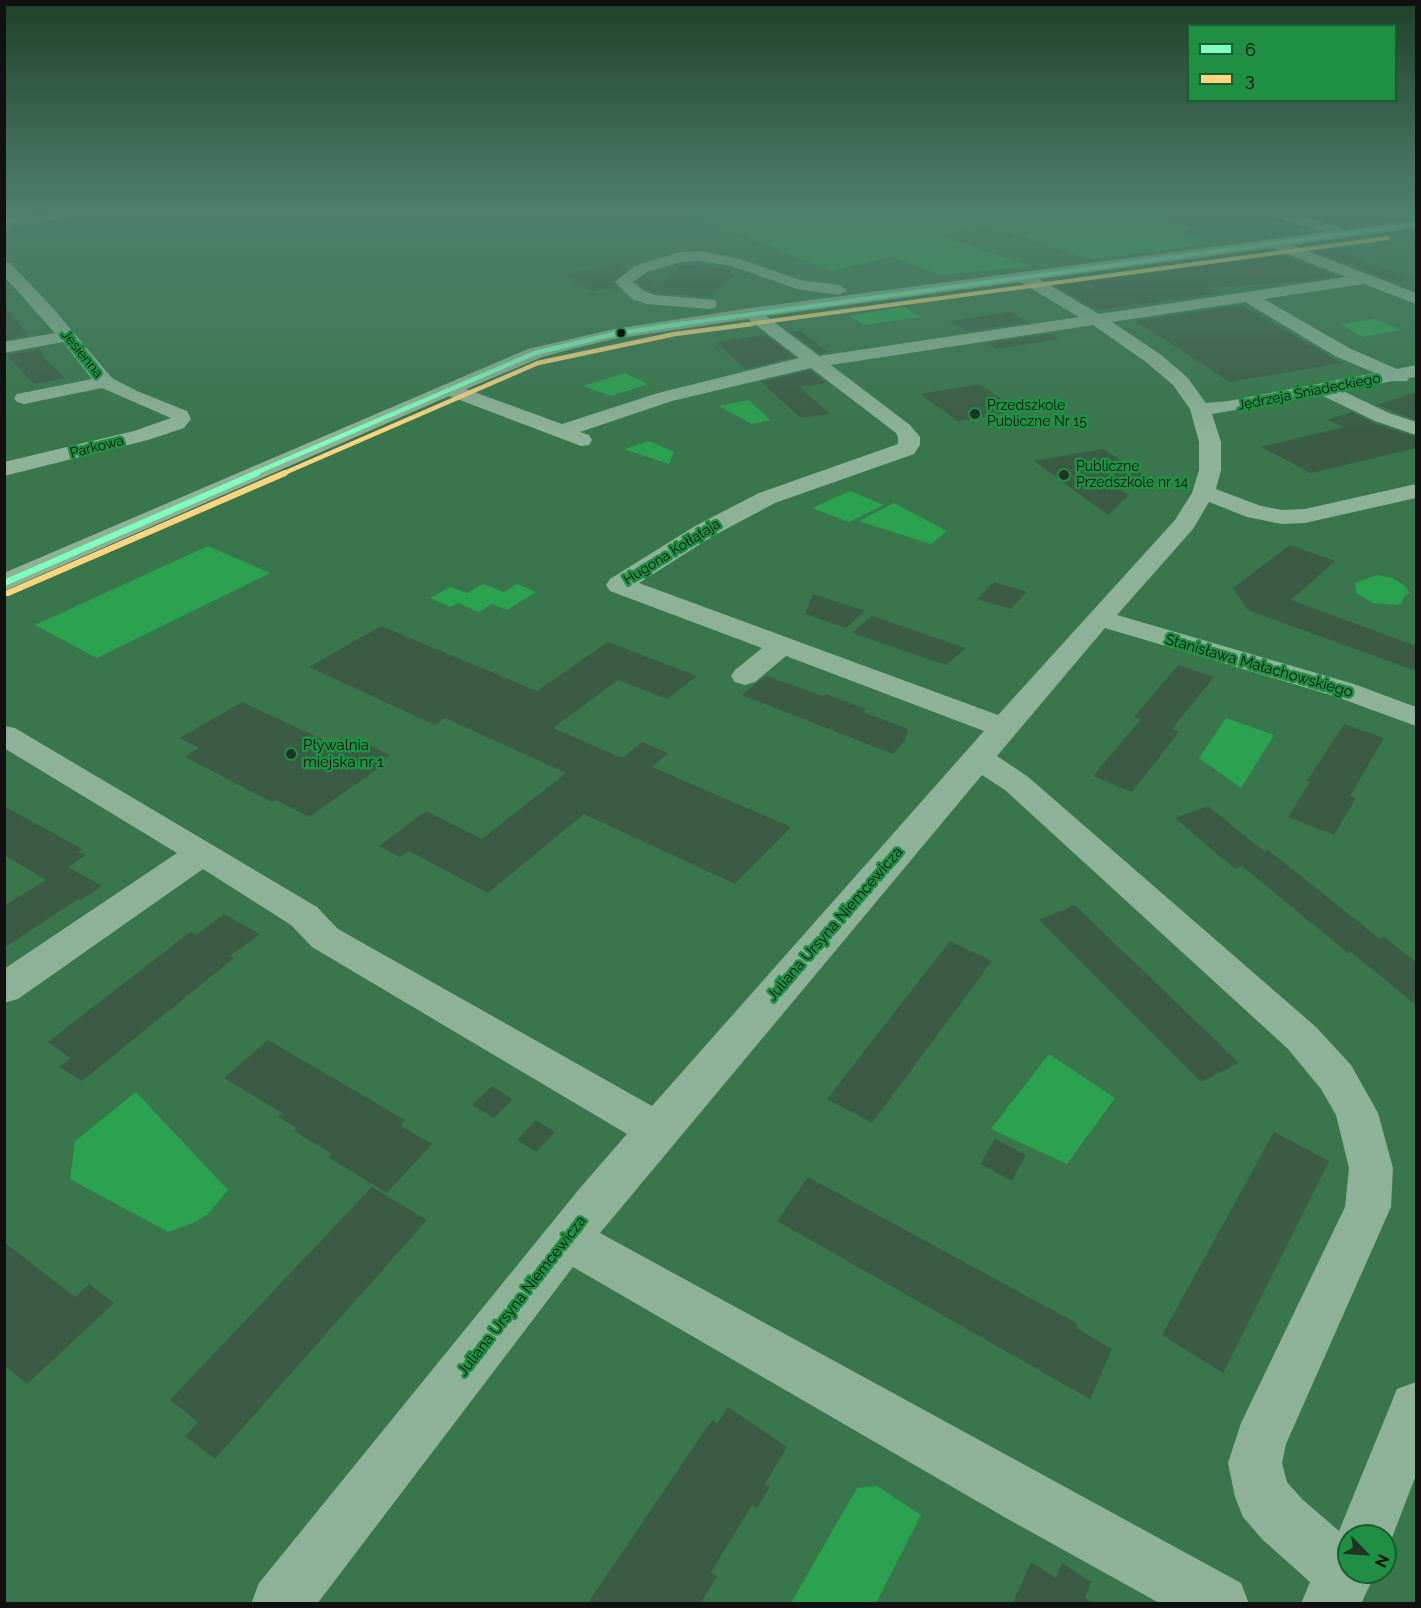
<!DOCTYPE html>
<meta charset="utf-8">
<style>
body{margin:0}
#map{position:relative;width:1421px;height:1608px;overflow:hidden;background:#39764c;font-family:Raleway,sans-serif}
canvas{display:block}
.frame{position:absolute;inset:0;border:6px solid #111;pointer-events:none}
.legend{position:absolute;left:1187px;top:24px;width:210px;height:78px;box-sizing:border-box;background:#1f9043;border:2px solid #195d2f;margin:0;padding:8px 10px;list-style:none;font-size:18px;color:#111}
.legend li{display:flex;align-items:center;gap:12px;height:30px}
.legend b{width:30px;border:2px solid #195d2f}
.north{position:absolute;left:1337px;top:1524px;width:60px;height:60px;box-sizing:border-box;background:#1f9043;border:2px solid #195d2f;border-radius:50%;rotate:115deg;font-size:16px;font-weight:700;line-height:24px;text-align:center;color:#111}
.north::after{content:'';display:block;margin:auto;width:21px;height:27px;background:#1f3426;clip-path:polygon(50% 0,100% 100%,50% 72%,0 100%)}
</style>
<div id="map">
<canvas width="1421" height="1608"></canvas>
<div class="frame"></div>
<ul class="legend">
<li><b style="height:8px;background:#80ffbe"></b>6</li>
<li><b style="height:8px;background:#ffd580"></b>3</li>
</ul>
<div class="north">N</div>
</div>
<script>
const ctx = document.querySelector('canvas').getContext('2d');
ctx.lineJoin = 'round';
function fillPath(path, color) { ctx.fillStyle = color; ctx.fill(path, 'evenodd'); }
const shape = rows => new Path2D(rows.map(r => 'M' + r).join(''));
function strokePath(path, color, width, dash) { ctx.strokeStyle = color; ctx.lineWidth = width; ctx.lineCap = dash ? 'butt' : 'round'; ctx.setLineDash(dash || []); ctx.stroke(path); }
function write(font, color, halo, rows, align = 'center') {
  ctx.font = font + ' Raleway,sans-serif'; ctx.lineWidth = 5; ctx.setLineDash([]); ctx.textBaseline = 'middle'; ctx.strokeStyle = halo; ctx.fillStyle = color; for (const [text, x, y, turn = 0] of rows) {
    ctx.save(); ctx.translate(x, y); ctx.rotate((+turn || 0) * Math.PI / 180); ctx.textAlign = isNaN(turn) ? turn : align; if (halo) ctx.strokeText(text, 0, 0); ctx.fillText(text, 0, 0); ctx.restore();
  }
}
fillPath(shape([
 [672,207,1189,207,1152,215,1194,228,1176,233,1203,240,1207,244,1092,259,983,225,940,235,1030,266,941,275,892,257,831,271],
 [905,307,921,317,864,325,849,316],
 [1375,319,1401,330,1362,337,1340,324],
 [625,373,648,384,611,396,583,386],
 [748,400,771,420,752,424,719,406],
 [649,441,674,452,669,464,624,449],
 [850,491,884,505,849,522,812,508],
 [894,503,947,531,931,544,859,521],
 [208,546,270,573,97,658,35,625],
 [1377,575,1392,578,1404,585,1410,593,1405,595,1401,604,1396,605,1373,603,1356,593,1355,583],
 [483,584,504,592,517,584,536,592,507,610,492,604,479,612,458,603,451,607,430,598,450,587,467,593],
 [1226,718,1274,735,1241,788,1199,758],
 [1049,1054,1115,1098,1067,1164,991,1129],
 [136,1092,228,1190,208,1214,193,1223,168,1232,70,1179,75,1141],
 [877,1486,921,1515,876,1603,791,1603,857,1488]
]), '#2aa24f');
fillPath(shape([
 [1334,250,1409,277,1414,279,1395,282,1316,252],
 [1281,255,1337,276,1304,281,1211,288,1221,293,1097,310,1054,285],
 [618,264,628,269,613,282,619,289,608,288,593,291,561,275],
 [683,265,731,270,726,274,734,275,711,297,655,293,645,289,637,282,644,277,661,284],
 [4,305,28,335,4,340],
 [1241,305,1342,363,1230,382,1136,321],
 [1010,312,1029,322,967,331,950,321],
 [801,331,828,352,820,354,791,332],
 [1050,334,1060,339,996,349,987,343],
 [766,335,794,357,746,369,715,342],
 [39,349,44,358,65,378,34,384,7,355],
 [810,370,827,383,799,387,830,414,801,418,761,382],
 [979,384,1020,411,958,421,920,394],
 [1416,392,1416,420,1377,405],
 [1352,412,1374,423,1416,437,1416,448,1311,473,1261,447,1345,427,1327,420],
 [1103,449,1157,483,1120,489,1129,495,1108,515,1034,461],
 [1290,545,1335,561,1291,600,1416,646,1416,671,1253,612,1246,608,1233,588],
 [994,582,1027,592,1011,609,977,599],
 [813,594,865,611,846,628,805,614],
 [872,616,945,641,966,648,946,665,852,633],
 [381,626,537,691,608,642,697,676,667,699,618,680,553,728,622,758,642,742,668,753,652,767,791,827,735,884,584,814,488,893,409,851,400,857,379,846,426,811,482,839,566,773,445,718,435,725,309,667],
 [1178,665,1214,677,1172,729,1179,732,1132,792,1093,776,1141,719,1134,717],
 [766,676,823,696,826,694,866,709,863,712,908,729,905,740,893,754,742,695],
 [242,702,345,750,359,740,390,755,375,765,379,768,309,817,276,800,272,802,185,757,199,748,180,738],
 [1344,724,1384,738,1350,796,1356,798,1334,835,1288,817,1310,782,1307,781],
 [4,806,82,849,78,852,86,855,68,867,102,886,81,900,78,899,4,948,4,906,46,880,4,855],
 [1208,806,1265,852,1267,849,1380,939,1384,937,1416,962,1416,1005,1351,952,1348,953,1242,866,1235,869,1175,818],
 [1075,905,1239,1063,1201,1082,1039,920],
 [224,914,260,934,230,956,234,958,82,1081,59,1067,71,1058,48,1042,190,932,196,935],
 [950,941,992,961,872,1123,827,1099],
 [268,1040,405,1120,400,1126,432,1144,387,1193,328,1157,332,1154,294,1131,297,1128,278,1117,282,1113,224,1078],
 [492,1086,513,1099,494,1118,472,1105],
 [536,1120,555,1132,536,1152,517,1140],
 [1274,1132,1329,1161,1223,1373,1162,1335],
 [995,1139,1026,1155,1012,1181,980,1164],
 [808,1177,1078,1324,1076,1328,1112,1349,1090,1399,777,1221],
 [372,1187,427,1220,215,1459,185,1436,198,1422,170,1400],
 [4,1242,75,1297,89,1284,114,1303,27,1384,4,1365],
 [728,1407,787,1447,765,1484,770,1487,757,1508,752,1505,711,1572,717,1576,700,1604,587,1604,712,1420,717,1424],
 [1031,1562,1056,1578,1062,1563,1091,1582,1085,1598,1094,1604,1012,1604]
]), '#3b5b45');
fillPath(shape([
 [55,207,72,208,112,207,105,211,4,227,4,219,58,211,55,207],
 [1249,207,1272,207,1340,227,1342,230,1416,220,1416,228,1292,245,1416,293,1416,304,1364,284,1264,299,1349,348,1397,369,1416,365,1416,377,1409,378,1407,381,1393,381,1343,391,1389,413,1416,422,1416,435,1375,421,1321,395,1212,414,1221,442,1221,470,1216,489,1261,506,1282,510,1305,509,1416,484,1416,498,1305,523,1282,524,1247,517,1209,502,1193,529,1117,615,1354,684,1416,707,1416,726,1334,696,1105,628,997,756,1027,776,1316,1027,1351,1065,1378,1113,1393,1168,1391,1207,1286,1444,1282,1463,1287,1482,1302,1499,1339,1531,1397,1389,1416,1382,1416,1475,1385,1556,1385,1536,1349,1536,1349,1572,1376,1572,1361,1604,1301,1604,1310,1582,1262,1539,1243,1517,1235,1497,1228,1463,1241,1423,1345,1207,1349,1168,1336,1115,1321,1089,1288,1049,1005,790,982,775,600,1233,1241,1583,1249,1604,1161,1604,1006,1518,573,1267,317,1604,251,1604,259,1583,580,1188,627,1134,312,947,291,925,203,869,18,999,4,1003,4,969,177,853,4,748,4,726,15,728,317,907,338,929,652,1106,984,731,786,656,755,682,745,685,735,682,731,676,735,670,762,648,610,591,606,585,610,579,695,526,759,493,898,444,898,437,896,433,811,368,672,401,580,432,589,435,592,440,589,445,581,446,449,396,4,591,4,573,528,349,614,329,751,308,1325,232,1251,210,1249,207],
 [1272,248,1346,277,1099,314,1039,279,1272,248],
 [1020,282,1079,317,819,356,766,316,1020,282],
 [1245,302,1335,356,1375,373,1228,401,1206,403,1187,377,1160,354,1112,322,1245,302],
 [748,319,799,358,658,393,562,424,466,389,542,357,576,348,614,339,748,319],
 [1093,325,1146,362,1173,385,1190,409,1199,442,1199,470,1192,493,1175,520,998,715,639,583,713,536,775,503,914,454,920,445,920,437,910,425,831,365,1093,325],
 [700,251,740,259,800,280,839,285,847,290,839,295,797,289,732,266,700,261,681,262,647,272,633,282,644,291,655,295,715,300,717,304,715,308,709,309,647,304,632,299,615,282,635,266,680,252,700,251],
 [4,261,10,263,52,307,112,378,137,391,187,411,191,419,184,428,148,440,4,476,4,462,134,431,171,418,102,388,24,404,17,402,14,398,17,394,92,379,63,342,4,353,4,342,55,333,4,276,4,261]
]), '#8db298');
strokePath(shape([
 [672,325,1416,224]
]), '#80ffbe', 4);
strokePath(shape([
 [253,474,535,353,614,334,681,324]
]), '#80ffbe', 4.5);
strokePath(shape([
 [4,583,257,473]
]), '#80ffbe', 6);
strokePath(shape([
 [741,325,1388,238]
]), '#ffd580', 4);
strokePath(shape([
 [282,474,538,363,675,334,752,324]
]), '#ffd580', 4.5);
strokePath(shape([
 [8,593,285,473]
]), '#ffd580', 6);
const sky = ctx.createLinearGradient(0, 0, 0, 433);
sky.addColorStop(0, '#1f412a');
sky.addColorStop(0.48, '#4e7f6c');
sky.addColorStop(1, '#4e7f6c00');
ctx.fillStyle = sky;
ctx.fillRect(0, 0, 1421, 433);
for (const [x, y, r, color] of [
 [621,333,5,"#111"],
 [975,414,6,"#1f3426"],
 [1064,475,6,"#1f3426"],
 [291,754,6,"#1f3426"]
]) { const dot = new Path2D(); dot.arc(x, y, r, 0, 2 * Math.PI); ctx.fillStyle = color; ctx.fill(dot); strokePath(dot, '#1f9043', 2); }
write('14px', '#111', '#1f9043', [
 ["Jesienna",82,354,51],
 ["Jędrzeja Śniadeckiego",1309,392,-11],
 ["Parkowa",97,447,-14],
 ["Hugona Kołłątaja",672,552,-32]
]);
write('14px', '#111', '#1f9043', [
 ["Przedszkole",987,406],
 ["Publiczne Nr 15",987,422],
 ["Publiczne",1076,467],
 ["Przedszkole nr 14",1076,483]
], 'left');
write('15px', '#111', '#1f9043', [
 ["Stanisława Małachowskiego",1259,666,16],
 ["Juliana Ursyna Niemcewicza",835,924,-49],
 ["Juliana Ursyna Niemcewicza",522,1296,-52]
]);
write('15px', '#111', '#1f9043', [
 ["Pływalnia",303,745],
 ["miejska nr 1",303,762]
], 'left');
</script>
